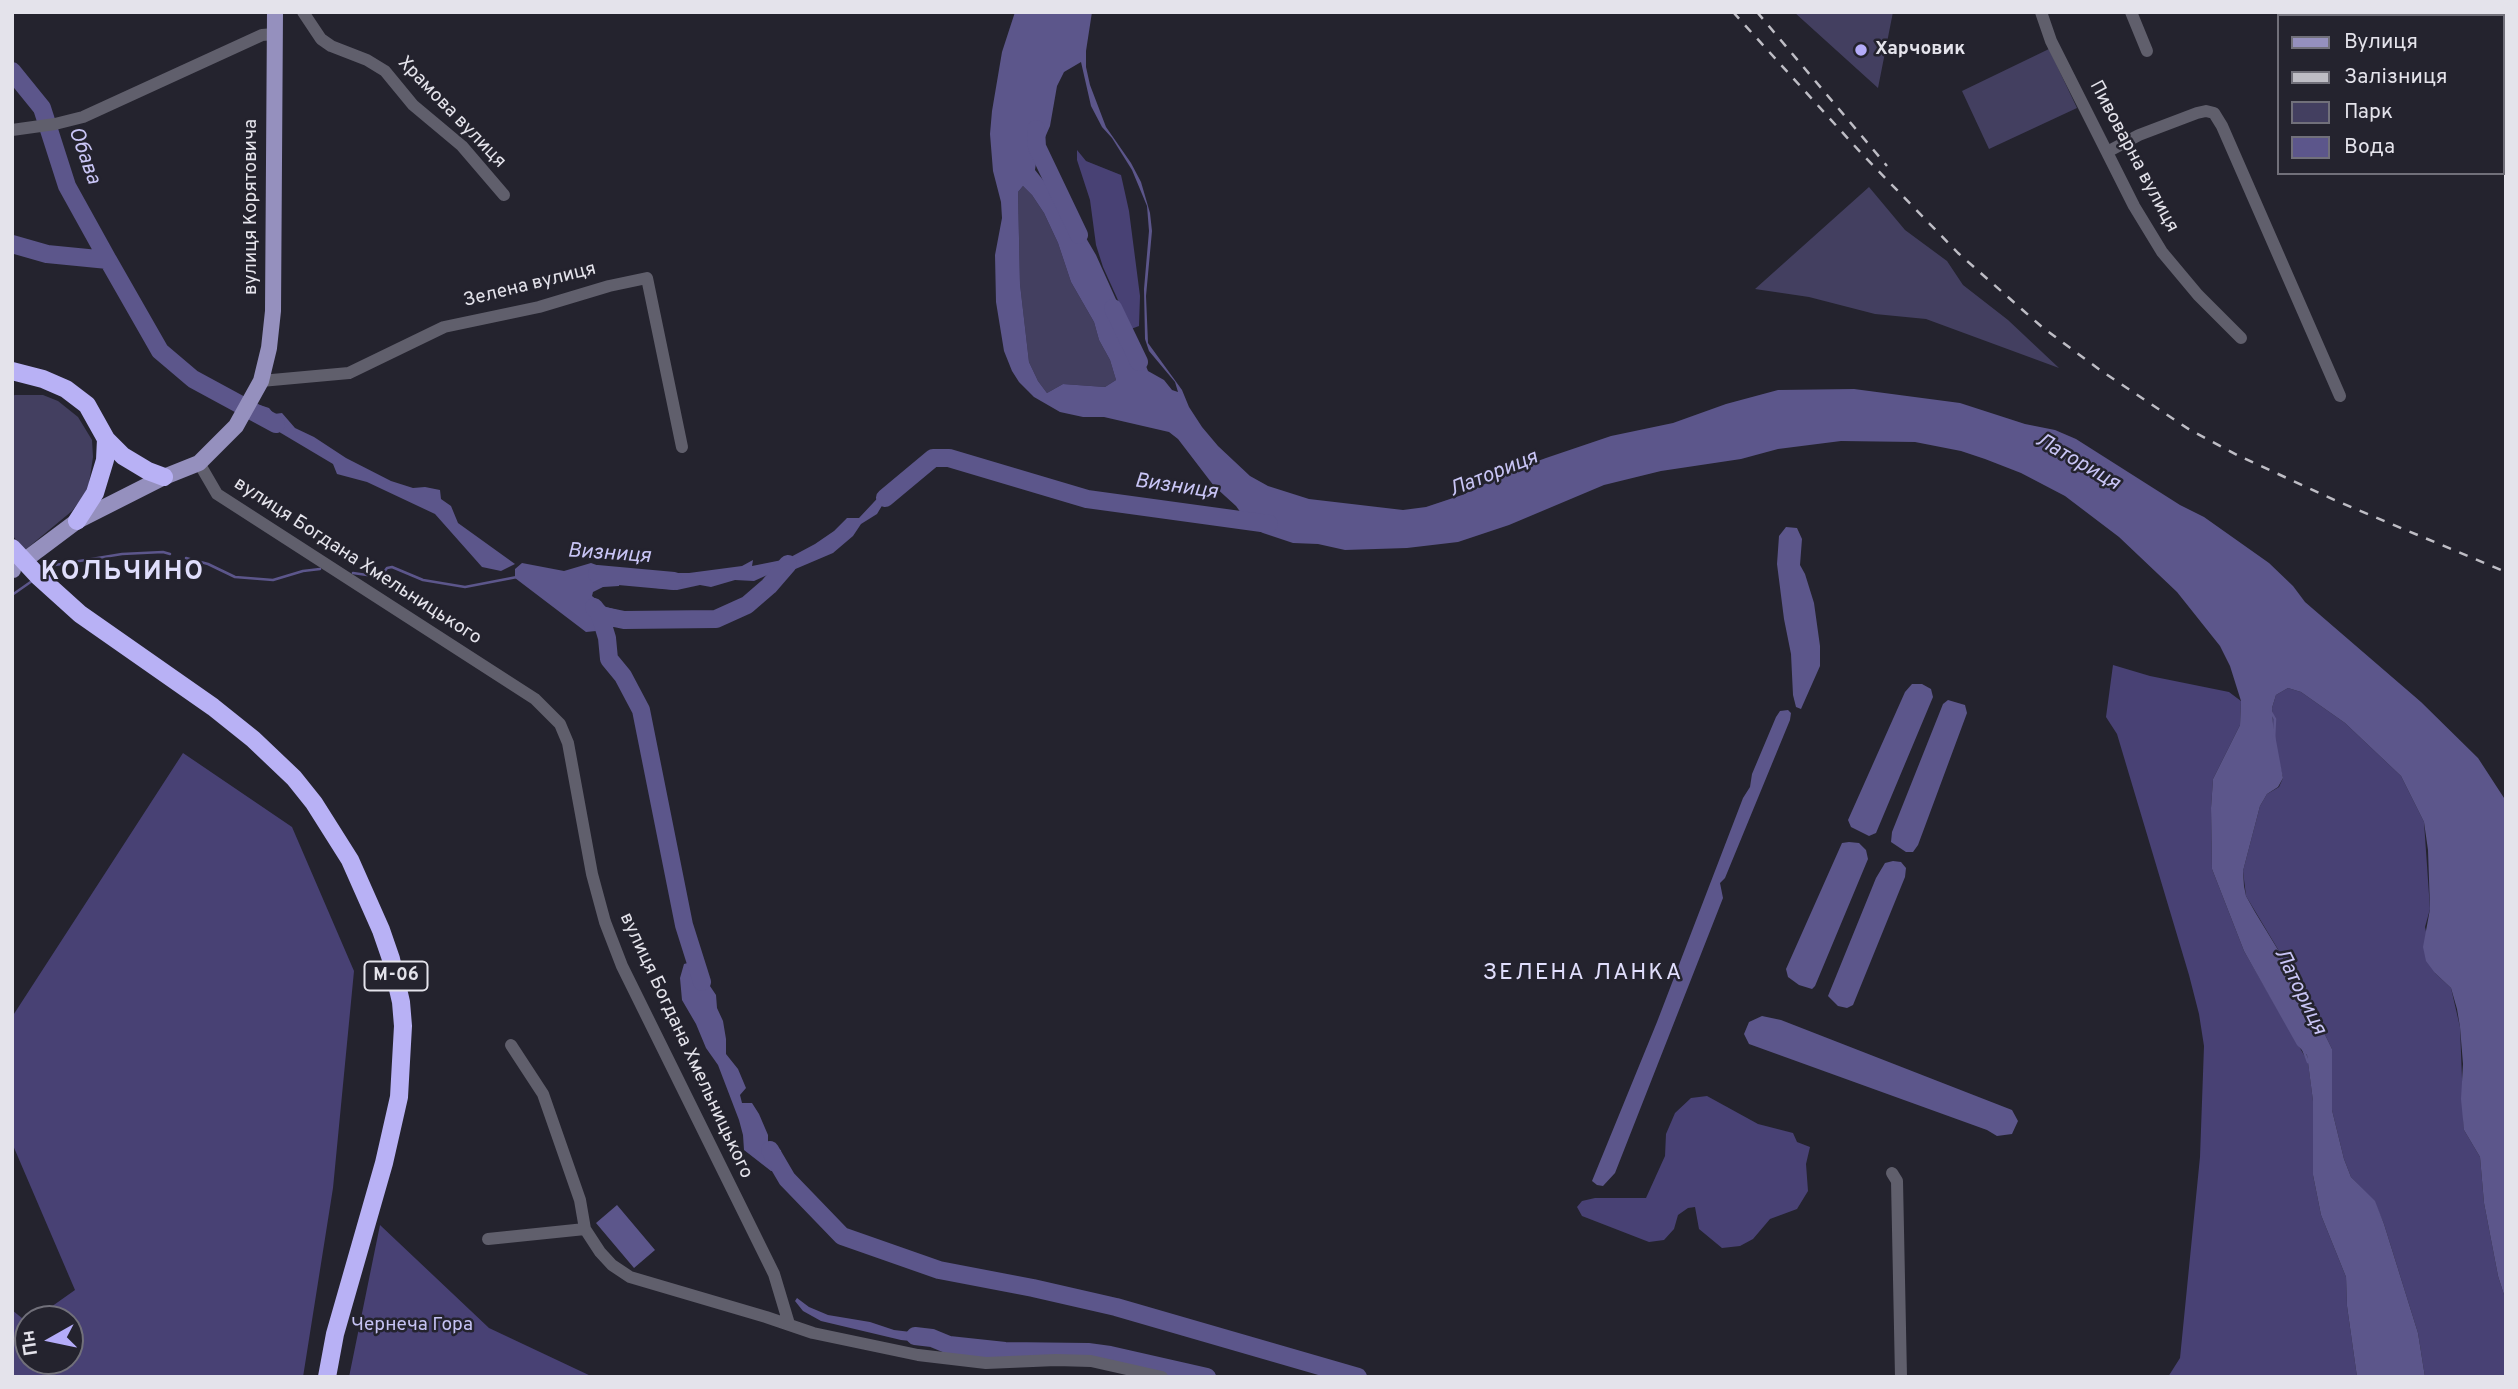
<!DOCTYPE html>
<meta charset="utf-8">
<style>
body{margin:0}
#map{position:relative;width:2518px;height:1389px;overflow:hidden;background:#24232e;font-family:Overpass,sans-serif}
canvas{display:block}
.frame{position:absolute;inset:0;border:14px solid #e4e3eb;pointer-events:none}
.legend{position:absolute;left:2277px;top:14px;width:228px;height:161px;box-sizing:border-box;background:#24232e;border:2px solid #71707a;margin:0;padding:9px 12px;list-style:none;font-size:21px;color:#e4e3eb}
.legend li{display:flex;align-items:center;gap:14px;height:35px}
.legend b{width:35px;border:2px solid #71707a}
.north{position:absolute;left:14px;top:1305px;width:70px;height:70px;box-sizing:border-box;background:#24232e;border:2px solid #71707a;border-radius:50%;rotate:261deg;font-size:19px;font-weight:700;line-height:28px;text-align:center;color:#e4e3eb}
.north::after{content:'';display:block;margin:auto;width:24px;height:32px;background:#b4acf9;clip-path:polygon(50% 0,100% 100%,50% 72%,0 100%)}
</style>
<div id="map">
<canvas width="2518" height="1389"></canvas>
<div class="frame"></div>
<ul class="legend">
<li><b style="height:9px;background:#9590be"></b>Вулиця</li>
<li><b style="height:9px;background:#bebdc5"></b>Залізниця</li>
<li><b style="height:19px;background:#433f60"></b>Парк</li>
<li><b style="height:19px;background:#5c568b"></b>Вода</li>
</ul>
<div class="north">Пн</div>
</div>
<script>
const ctx = document.querySelector('canvas').getContext('2d');
ctx.lineJoin = 'round';
function fillPath(path, color) { ctx.fillStyle = color; ctx.fill(path, 'evenodd'); }
const shape = rows => new Path2D(rows.map(r => 'M' + r).join(''));
function strokePath(path, color, width, dash) { ctx.strokeStyle = color; ctx.lineWidth = width; ctx.lineCap = dash ? 'butt' : 'round'; ctx.setLineDash(dash || []); ctx.stroke(path); }
function write(font, color, halo, rows, align = 'center') {
  ctx.font = font + ' Overpass,sans-serif'; ctx.lineWidth = 5; ctx.setLineDash([]); ctx.textBaseline = 'middle'; ctx.strokeStyle = halo; ctx.fillStyle = color; for (const [text, x, y, turn = 0] of rows) {
    ctx.save(); ctx.translate(x, y); ctx.rotate((+turn || 0) * Math.PI / 180); ctx.textAlign = isNaN(turn) ? turn : align; if (halo) ctx.strokeText(text, 0, 0); ctx.fillText(text, 0, 0); ctx.restore();
  }
}
fillPath(shape([
 [1794,12,1893,12,1878,88],
 [2049,49,2077,108,1989,149,1962,91],
 [1023,186,1032,195,1044,213,1058,243,1071,282,1094,322,1099,340,1110,360,1116,380,1105,387,1063,384,1047,393,1038,381,1029,362,1020,284,1018,192],
 [1869,187,1905,230,1947,261,1963,285,2008,320,2059,368,1926,319,1875,314,1809,297,1755,289],
 [15,395,43,395,58,401,78,417,92,440,93,457,88,490,72,511,25,550,12,535,12,396]
]), '#433f60');
fillPath(shape([
 [1077,150,1086,161,1121,175,1129,211,1140,296,1139,326,1131,329,1103,267,1096,245,1090,200,1077,160],
 [2113,665,2150,676,2229,692,2241,701,2240,725,2213,779,2211,808,2212,869,2244,951,2308,1062,2313,1101,2313,1175,2321,1215,2346,1277,2347,1306,2357,1377,2168,1377,2180,1358,2200,1157,2204,1046,2199,1014,2189,975,2117,734,2106,717],
 [2288,688,2301,692,2345,723,2401,776,2424,822,2430,909,2425,927,2435,973,2451,988,2460,1027,2464,1130,2480,1157,2484,1203,2498,1276,2506,1301,2506,1377,2425,1377,2418,1333,2384,1224,2374,1201,2351,1177,2344,1159,2332,1110,2332,1049,2306,996,2246,896,2243,871,2260,806,2267,794,2279,787,2283,778,2274,740,2272,708,2276,695],
 [183,753,292,827,354,971,333,1188,303,1377,12,1377,12,1310,28,1323,28,1361,70,1361,70,1319,34,1319,75,1290,12,1143,12,1017],
 [1707,1096,1758,1124,1793,1133,1797,1142,1810,1147,1806,1164,1808,1191,1797,1209,1770,1219,1753,1239,1740,1246,1722,1248,1699,1229,1695,1207,1688,1208,1678,1215,1674,1229,1664,1240,1649,1242,1582,1216,1577,1207,1582,1201,1595,1198,1646,1198,1665,1156,1666,1134,1675,1113,1691,1098],
 [380,1225,489,1328,593,1377,349,1377]
]), '#484174');
fillPath(shape([
 [1015,12,1092,12,1086,51,1086,67,1090,85,1106,127,1131,163,1141,182,1150,213,1152,231,1146,296,1148,343,1182,390,1189,407,1202,427,1218,446,1250,476,1268,486,1309,499,1403,510,1426,507,1462,495,1516,469,1546,458,1611,436,1673,423,1726,404,1778,390,1854,389,1960,403,2025,424,2055,430,2076,439,2180,505,2204,517,2269,563,2293,586,2305,602,2421,702,2478,758,2506,801,2506,1177,2504,1179,2506,1301,2498,1276,2484,1203,2480,1157,2464,1130,2461,1099,2463,1064,2460,1027,2457,1009,2451,988,2435,973,2426,961,2423,947,2430,909,2428,850,2424,822,2401,776,2345,723,2301,692,2288,688,2276,695,2272,708,2273,724,2283,778,2278,787,2267,794,2260,806,2243,871,2244,886,2246,896,2255,912,2306,996,2332,1049,2332,1110,2344,1159,2351,1177,2375,1201,2384,1224,2418,1333,2425,1377,2357,1377,2347,1306,2346,1277,2321,1215,2313,1175,2313,1101,2307,1055,2297,1045,2244,951,2212,869,2211,808,2213,779,2240,725,2241,701,2230,666,2220,646,2177,592,2119,537,2065,496,2021,473,1985,459,1961,451,1915,442,1841,441,1778,449,1741,459,1661,471,1604,485,1509,525,1458,542,1407,548,1345,550,1318,544,1293,543,1263,533,1251,527,1236,506,1214,486,1178,439,1169,432,1104,417,1083,417,1060,412,1034,397,1019,382,1012,371,1004,351,996,302,995,255,1002,218,1001,202,993,171,990,134,992,111,1002,52],
 [1081,62,1091,106,1102,127,1112,138,1132,170,1147,206,1149,231,1144,289,1145,339,1149,351,1175,382,1178,392,1172,390,1164,380,1148,371,1141,354,1124,337,1123,315,1096,255,1076,221,1035,170,1037,156,1050,126,1057,86,1064,72],
 [1023,186,1032,195,1044,213,1058,243,1071,282,1094,322,1099,340,1110,360,1116,380,1105,387,1063,384,1047,393,1038,381,1029,362,1020,284,1018,192],
 [260,405,269,408,274,414,282,413,295,428,314,437,346,458,391,481,413,488,425,487,440,490,441,499,451,506,458,523,515,564,501,571,482,567,435,514,367,482,337,474,333,464,254,417],
 [911,482,903,489,897,498,883,504,877,514,861,524,853,536,833,553,786,573,774,572,754,581,735,580,711,587,700,585,677,590,656,588,650,580,670,573,689,573,742,566,753,560,752,566,787,559,815,544,834,531,847,518,859,518,888,487],
 [1786,527,1797,528,1802,539,1800,565,1805,574,1814,603,1820,646,1820,666,1801,709,1796,707,1793,695,1791,654,1784,619,1777,564,1779,536],
 [522,563,564,571,591,563,602,567,622,568,619,586,603,587,593,592,592,596,606,607,617,610,618,623,609,623,596,631,586,632,515,578,515,569],
 [1912,684,1922,684,1931,689,1933,697,1876,833,1869,836,1851,827,1848,820,1905,692],
 [1948,700,1965,705,1967,713,1918,845,1913,852,1906,852,1891,842,1892,832,1943,704],
 [1788,710,1791,713,1790,720,1725,878,1720,883,1723,898,1615,1173,1603,1186,1597,1185,1592,1181,1657,1022,1743,798,1750,787,1752,774,1776,717,1780,711],
 [1849,842,1859,843,1866,850,1868,859,1815,986,1812,989,1799,985,1788,977,1786,969,1842,843],
 [1893,861,1901,862,1906,868,1905,877,1853,1005,1847,1008,1838,1006,1828,996,1876,878,1885,863],
 [695,961,707,969,708,983,716,995,717,1008,723,1021,726,1039,726,1054,738,1069,746,1088,740,1095,742,1103,752,1103,759,1114,768,1135,768,1147,781,1150,782,1170,771,1171,744,1150,743,1135,739,1120,718,1065,706,1048,696,1024,682,1000,680,978,684,964],
 [1762,1016,1781,1020,2012,1110,2018,1121,2012,1134,1997,1136,1987,1130,1749,1044,1744,1034,1749,1022],
 [617,1205,655,1250,634,1268,596,1223],
 [797,1298,809,1307,828,1315,870,1322,894,1330,936,1335,937,1341,929,1343,901,1340,821,1321,803,1311,795,1301],
 [958,1340,983,1343,1019,1352,997,1355,950,1349,949,1345]
]), '#5c568b');
strokePath(shape([
 [186,558,208,564,235,577,273,580,303,571,320,569],
 [44,573,55,565,122,554,163,552,170,554],
 [353,573,367,575,384,572,387,568,392,567,423,580,465,587,517,577],
 [12,595,32,581],
 [2271,712,2275,719,2274,740],
 [2303,1049,2308,1062]
]), '#5c568b', 2.5);
strokePath(shape([
 [12,71,42,108,67,186,108,260],
 [1036,129,1037,147,1079,235],
 [12,244,47,254,108,260,160,351,193,379,276,424],
 [1113,308,1139,362],
 [885,498,933,458,949,458,1087,499,1269,524],
 [597,574,674,581],
 [594,607,600,615,607,638,609,659,623,676,641,710,684,925,702,982],
 [600,615,624,620,716,619,747,605,769,586,788,564],
 [770,1150,787,1179,842,1236,939,1270,1033,1288,1116,1307,1358,1377],
 [915,1336,932,1338,949,1345,1005,1351,1088,1352,1110,1355,1207,1377]
]), '#5c568b', 18);
strokePath(shape([
 [303,12,321,39,331,46,367,60,385,71,413,105,462,146,504,195],
 [2041,12,2051,41,2134,206,2162,252,2198,295,2241,338],
 [2131,12,2147,51],
 [2495,12,2496,16],
 [2502,34,2506,45],
 [12,130,55,124,83,117,262,35,274,34],
 [2107,152,2139,135,2197,113,2206,111,2214,113,2222,126,2340,396],
 [261,381,349,373,444,327,539,307,609,286,647,278,682,447],
 [199,463,217,494,535,699,560,724,568,743,592,874,605,922,622,966,774,1274,789,1324],
 [511,1045,543,1094,580,1200,585,1229,600,1252,612,1265,630,1277,766,1317,813,1333,918,1355,986,1363,1056,1360,1091,1361,1162,1377],
 [1892,1173,1897,1181,1901,1377],
 [488,1239,585,1229]
]), '#605f6c', 12);
strokePath(shape([
 [29,557,77,521,164,477,199,463,236,426,261,381,269,348,273,311,275,12],
 [12,570,13,570]
]), '#9590be', 16);
strokePath(shape([
 [12,371,43,379,66,389,87,405,106,439,123,456,148,471,164,477],
 [77,521,95,493,105,460,106,439],
 [12,548,39,577,80,614,213,707,253,739,294,778,314,803,350,860,381,930,391,959,401,1002,403,1026,399,1097,384,1163,335,1334,327,1377]
]), '#b8b1f5', 18);
strokePath(shape([
 [1733,12,1862,154,1958,253,2042,327,2100,370,2190,430,2239,456,2339,502,2506,572],
 [1757,12,1887,166]
]), '#bebdc5', 2.5, [9, 9]);
for (const [x, y, r, color] of [
 [1861,50,7,"#b4acf9"]
]) { const dot = new Path2D(); dot.arc(x, y, r, 0, 2 * Math.PI); ctx.fillStyle = color; ctx.fill(dot); strokePath(dot, '#24232e', 2.5); }
for (const [x, y, w] of [
 [396,976,63]
]) { const box = new Path2D(); box.roundRect(x - w / 2, y - 14.5, w, 29, 5); ctx.fillStyle = '#24232e'; ctx.fill(box); strokePath(box, '#e4e3eb', 2); }
write('bold 18px', '#e4e3eb', null, [
 ["М-06",396,976]
]);
write('bold 19px', '#e4e3eb', '#24232e', [
 ["Харчовик",1875,50]
], 'left');
write('19px', '#e4e3eb', '#24232e', [
 ["Храмова вулиця",451,113,46],
 ["Пивоварна вулиця",2133,157,62],
 ["вулиця Корятовича",252,207,-90],
 ["Зелена вулиця",530,286,-14],
 ["вулиця Богдана Хмельницького",357,562,33],
 ["вулиця Богдана Хмельницького",685,1046,65]
]);
write('19px', '#c6c3f4', '#24232e', [
 ["Чернеча Гора",412,1326]
]);
write('italic 21px', '#c9c5f6', '#24232e', [
 ["Обава",83,156,70],
 ["Латориця",2077,463,30],
 ["Латориця",1494,475,-22],
 ["Визниця",1176,488,8],
 ["Визниця",609,555,4],
 ["Латориця",2299,992,64]
]);
ctx.letterSpacing = '2px';
write('23px', '#e0defc', '#24232e', [
 ["ЗЕЛЕНА ЛАНКА",1583,974]
]);
ctx.letterSpacing = '0px';
ctx.letterSpacing = '2px';
write('bold 26px', '#e0defc', '#24232e', [
 ["КОЛЬЧИНО",123,574]
]);
ctx.letterSpacing = '0px';
</script>
